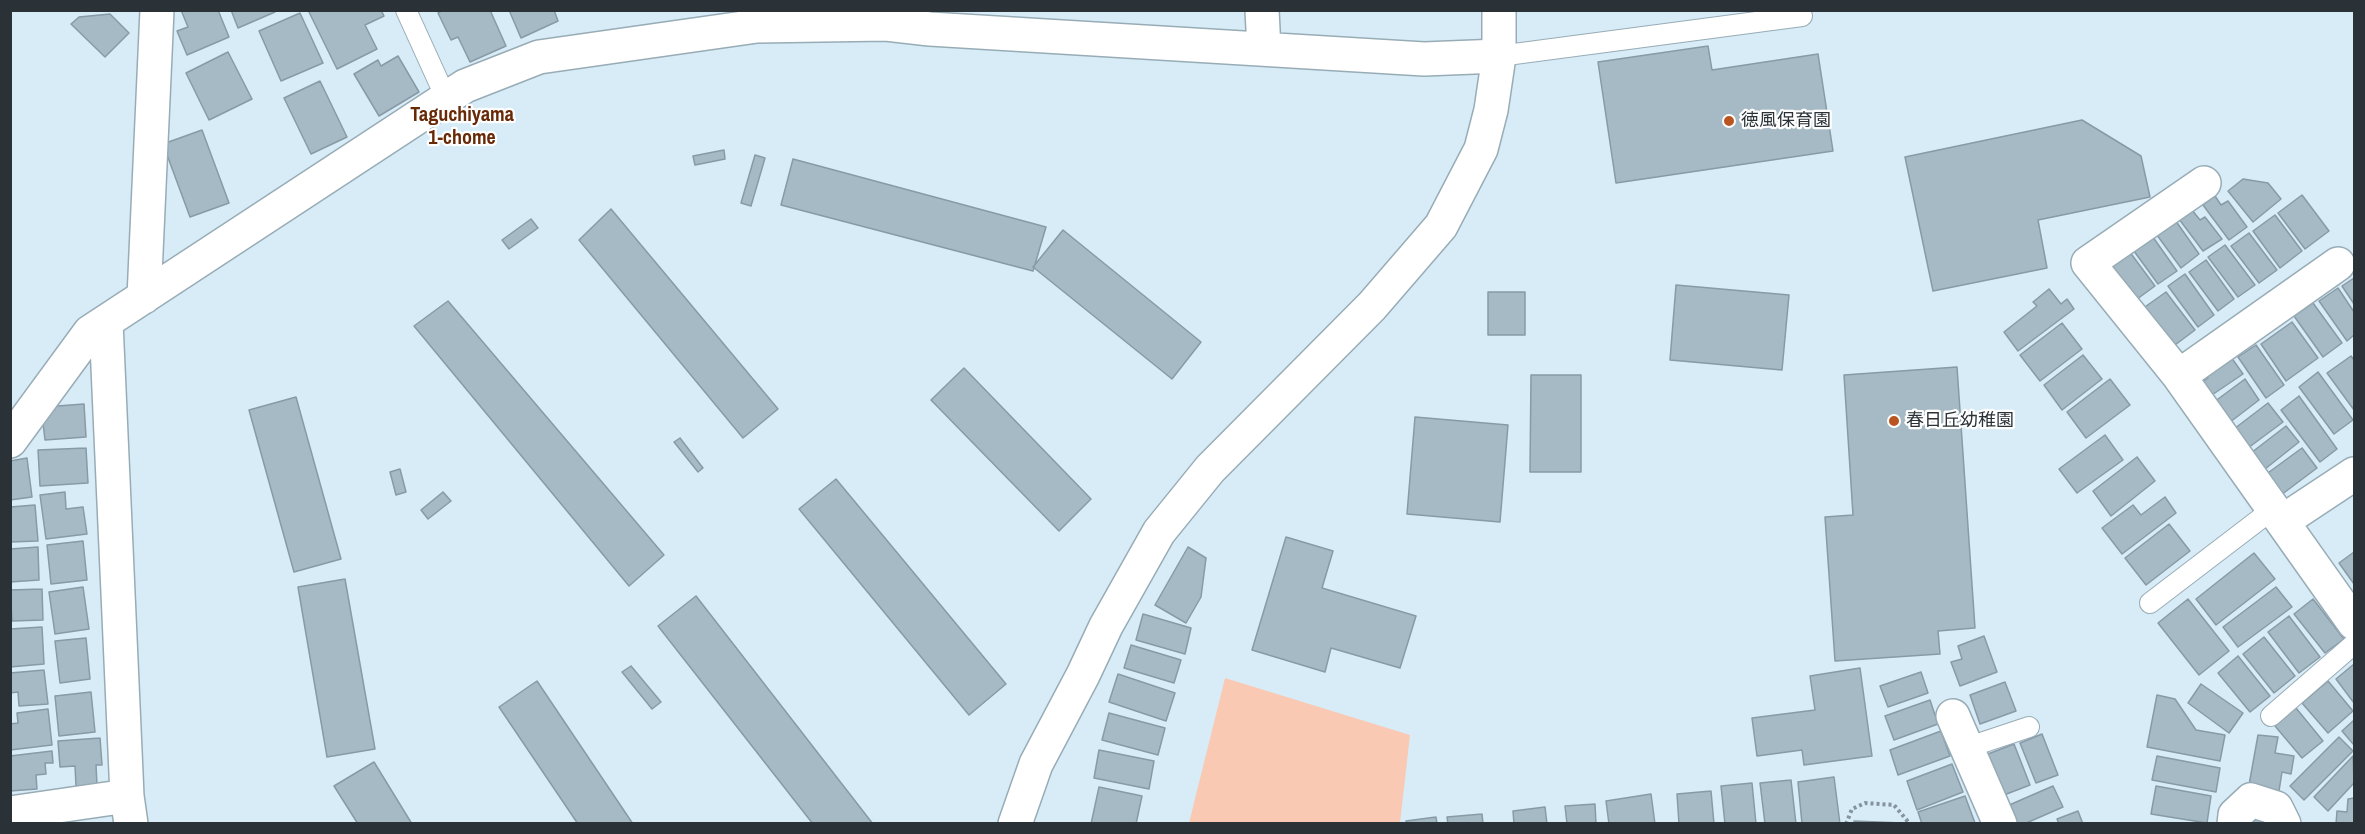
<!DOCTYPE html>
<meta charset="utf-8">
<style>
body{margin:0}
#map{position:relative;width:2365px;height:834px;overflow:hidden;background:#d7ecf7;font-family:"Archivo Narrow",sans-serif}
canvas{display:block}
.frame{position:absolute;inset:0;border:12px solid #2a3237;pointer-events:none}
</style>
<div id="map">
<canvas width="2365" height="834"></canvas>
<div class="frame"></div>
</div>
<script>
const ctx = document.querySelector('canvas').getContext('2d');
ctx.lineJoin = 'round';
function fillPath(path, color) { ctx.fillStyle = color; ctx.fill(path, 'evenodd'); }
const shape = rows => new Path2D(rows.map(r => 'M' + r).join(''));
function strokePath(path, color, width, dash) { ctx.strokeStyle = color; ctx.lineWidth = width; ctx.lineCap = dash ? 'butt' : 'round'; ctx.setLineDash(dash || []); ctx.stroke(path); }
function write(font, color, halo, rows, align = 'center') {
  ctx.font = font + ' "Archivo Narrow","Noto Sans JP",sans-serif'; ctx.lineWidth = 4.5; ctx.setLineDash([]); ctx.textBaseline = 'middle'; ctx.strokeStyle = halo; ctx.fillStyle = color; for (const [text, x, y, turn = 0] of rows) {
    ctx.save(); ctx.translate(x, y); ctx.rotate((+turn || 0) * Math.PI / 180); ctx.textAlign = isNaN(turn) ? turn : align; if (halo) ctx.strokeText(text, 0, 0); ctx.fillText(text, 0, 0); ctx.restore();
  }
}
fillPath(shape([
 [1225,678,1410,735,1400,823,1189,823]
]), '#fac9b4');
const building = shape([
 [181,10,218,10,229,37,187,55,177,31,188,27,181,10],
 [231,10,274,10,275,12,238,28,231,10],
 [308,10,381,10,384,16,365,25,377,49,337,69,308,10],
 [443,10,490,10,506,46,470,62,458,37,451,40,438,13,443,10],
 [509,10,554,10,558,21,521,38,509,10],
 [300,13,323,63,281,81,259,31,300,13],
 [110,14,129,33,105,57,71,24,79,17,110,14],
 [1708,46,1712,70,1818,54,1833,151,1616,183,1598,62,1708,46],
 [228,52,252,99,209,120,186,73,228,52],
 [398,56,419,92,379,116,354,74,378,60,381,66,398,56],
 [320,81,347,137,311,154,284,98,320,81],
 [2082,120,2141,156,2150,197,2038,220,2047,268,1933,291,1905,157,2082,120],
 [202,130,229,203,190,217,163,144,202,130],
 [724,150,725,159,695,165,693,156,724,150],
 [755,155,765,158,751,206,741,203,755,155],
 [793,159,1046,227,1033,271,781,205,793,159],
 [2243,179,2268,183,2281,199,2253,222,2228,191,2243,179],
 [2302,195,2329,231,2305,249,2278,213,2302,195],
 [2215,196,2221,205,2228,201,2247,227,2229,240,2203,205,2215,196],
 [611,209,778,409,743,438,579,240,611,209],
 [2192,210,2200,220,2205,217,2222,239,2203,251,2179,219,2192,210],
 [2275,215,2302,251,2280,268,2253,231,2275,215],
 [2173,217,2199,254,2181,268,2154,231,2173,217],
 [531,219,538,228,509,249,502,240,531,219],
 [1063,230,1201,342,1172,379,1033,267,1063,230],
 [2150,233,2177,271,2158,284,2131,247,2150,233],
 [2249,233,2277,270,2259,283,2231,246,2249,233],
 [2225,245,2255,285,2238,297,2208,257,2225,245],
 [2129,251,2155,286,2133,302,2107,268,2129,251],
 [2206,260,2234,299,2218,311,2189,272,2206,260],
 [2185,274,2214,315,2198,327,2168,286,2185,274],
 [2354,278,2354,304,2342,286,2354,278],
 [1676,285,1789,295,1782,370,1670,360,1676,285],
 [2338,288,2354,312,2354,335,2347,341,2319,301,2338,288],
 [2049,289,2061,304,2067,299,2074,309,2018,351,2004,332,2037,306,2033,302,2049,289],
 [1488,292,1525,292,1525,335,1488,335,1488,292],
 [2166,292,2195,330,2171,348,2142,309,2166,292],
 [448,301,664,555,629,586,414,326,448,301],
 [2313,303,2342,343,2323,357,2294,316,2313,303],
 [2292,322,2318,358,2286,381,2261,344,2292,322],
 [2062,323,2082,349,2040,381,2020,355,2062,323],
 [2256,345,2284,385,2266,398,2238,357,2256,345],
 [2226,350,2243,374,2206,399,2197,386,2208,378,2200,368,2226,350],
 [2083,355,2102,379,2062,410,2044,385,2083,355],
 [2351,356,2354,360,2354,410,2327,373,2351,356],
 [1957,367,1975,628,1938,631,1940,654,1835,661,1825,517,1853,515,1844,375,1957,367],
 [964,368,1091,499,1059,531,931,400,964,368],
 [2318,372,2353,420,2334,434,2299,387,2318,372],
 [1531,375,1581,375,1581,472,1530,472,1531,375],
 [2110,379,2130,405,2086,438,2067,412,2110,379],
 [2245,379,2259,400,2225,426,2210,405,2245,379],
 [2299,396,2337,449,2320,462,2281,410,2299,396],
 [296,397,341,559,294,572,249,410,296,397],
 [2268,403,2283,422,2244,451,2230,432,2268,403],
 [84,404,86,437,45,440,43,423,57,406,84,404],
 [1415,417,1508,425,1500,522,1407,514,1415,417],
 [2286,426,2299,442,2260,473,2247,456,2286,426],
 [2105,435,2123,460,2077,493,2059,469,2105,435],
 [680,438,703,468,698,472,674,442,680,438],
 [86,448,88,483,40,486,38,450,86,448],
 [2302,448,2317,468,2277,498,2261,478,2302,448],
 [2137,457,2155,481,2111,516,2093,491,2137,457],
 [27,458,32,497,10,500,10,461,27,458],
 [400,469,406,492,396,495,390,472,400,469],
 [836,479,1006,684,969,715,799,509,836,479],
 [65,492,66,509,83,507,87,534,46,539,40,495,65,492],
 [443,492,451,501,428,519,421,510,443,492],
 [2165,497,2176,513,2122,554,2102,528,2133,505,2141,515,2165,497],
 [35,505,38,541,10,542,10,507,35,505],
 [2169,524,2190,551,2146,585,2125,558,2169,524],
 [1286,537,1333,551,1322,588,1416,616,1400,668,1331,648,1325,672,1252,650,1286,537],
 [83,541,87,580,51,584,47,545,83,541],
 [38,547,39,580,10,582,10,549,38,547],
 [1188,547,1206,558,1201,597,1186,623,1155,605,1188,547],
 [2354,552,2354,584,2339,563,2354,552],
 [2254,553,2275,579,2216,625,2196,599,2254,553],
 [345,579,375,749,327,757,298,587,345,579],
 [83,587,89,629,55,634,49,592,83,587],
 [2276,587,2292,607,2238,647,2223,627,2276,587],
 [42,589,43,620,12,621,10,590,42,589],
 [696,596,873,824,813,824,658,626,696,596],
 [2188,599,2229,651,2199,675,2158,623,2188,599],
 [2313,599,2344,639,2325,653,2294,614,2313,599],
 [1143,614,1191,628,1185,654,1136,640,1143,614],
 [2289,616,2320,657,2299,673,2268,632,2289,616],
 [42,627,44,664,10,667,10,629,42,627],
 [1984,636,1997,672,1960,686,1951,662,1962,659,1958,646,1984,636],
 [2264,637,2295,676,2274,693,2243,654,2264,637],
 [86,638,90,679,60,683,55,641,86,638],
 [1131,645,1181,660,1174,683,1124,668,1131,645],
 [2238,656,2270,696,2250,712,2218,673,2238,656],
 [2354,664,2354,703,2336,679,2354,664],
 [631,666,661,702,652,709,622,672,631,666],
 [1860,668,1872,756,1804,765,1802,750,1757,756,1752,718,1815,710,1810,676,1860,668],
 [44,670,48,704,19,706,18,692,10,693,10,673,44,670],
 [1921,672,1928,693,1888,707,1880,686,1921,672],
 [1118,674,1175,693,1166,721,1109,702,1118,674],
 [537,681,633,824,578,824,499,707,537,681],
 [2328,681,2353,711,2328,733,2302,703,2328,681],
 [2005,682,2016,711,1980,724,1970,695,2005,682],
 [2201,684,2243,713,2229,733,2188,703,2201,684],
 [91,692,95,732,59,736,55,696,91,692],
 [2157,695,2175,699,2196,730,2225,735,2220,761,2147,747,2157,695],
 [1930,700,1938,724,1894,740,1885,716,1930,700],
 [2296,708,2323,741,2302,758,2275,726,2296,708],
 [48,709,52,745,10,750,10,724,18,723,17,713,48,709],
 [1109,713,1165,728,1158,755,1102,740,1109,713],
 [2354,720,2354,745,2342,731,2354,720],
 [1941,731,1950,756,1898,775,1890,750,1941,731],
 [2042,734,2058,775,2036,783,2020,743,2042,734],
 [2258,735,2278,737,2275,753,2294,756,2291,774,2282,772,2279,791,2249,785,2258,735],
 [2339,737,2353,751,2304,800,2290,786,2339,737],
 [100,738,102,765,96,765,97,785,76,786,75,766,60,767,58,741,100,738],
 [2014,744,2030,785,2004,795,1988,754,2014,744],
 [1099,750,1154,761,1149,789,1094,778,1099,750],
 [52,751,53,763,45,763,46,774,36,775,37,789,10,791,10,756,52,751],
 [2157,756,2220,768,2216,792,2152,780,2157,756],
 [2353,756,2354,783,2328,811,2314,797,2353,756],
 [374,762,412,824,358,824,334,786,374,762],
 [1952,764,1963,792,1917,810,1907,781,1952,764],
 [1834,777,1840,824,1802,824,1798,782,1834,777],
 [1791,780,1796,824,1765,824,1760,783,1791,780],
 [1752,783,1756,824,1725,824,1721,786,1752,783],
 [2053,786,2063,807,2024,824,2014,824,2007,806,2053,786],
 [2156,786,2211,796,2207,823,2151,814,2156,786],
 [1099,787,1142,796,1136,824,1091,824,1099,787],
 [1711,791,1714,824,1679,824,1677,794,1711,791],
 [1651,794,1655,824,1609,824,1606,801,1651,794],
 [1965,796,1975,823,1922,824,1918,812,1965,796],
 [2354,798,2354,824,2336,824,2337,811,2347,812,2348,799,2354,798],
 [1595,804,1596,824,1567,824,1565,806,1595,804],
 [1545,807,1547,824,1514,824,1513,811,1545,807],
 [2078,811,2083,824,2059,824,2057,819,2078,811],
 [2267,813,2272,824,2248,824,2267,813],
 [1482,814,1483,824,1448,824,1447,817,1482,814],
 [1436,817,1437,824,1406,824,1406,821,1436,817],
 [1854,821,1902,823,1902,824,1854,824,1854,821]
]);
fillPath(building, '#a6bac5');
strokePath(building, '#879aa5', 1.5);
const service = shape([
 [406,10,446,98],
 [1499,56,1802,16],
 [2150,603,2273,509],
 [2271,716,2354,644],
 [1966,748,2029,727]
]);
const minor = shape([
 [1262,10,1264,49],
 [2204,183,2088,263,2179,376,2354,623],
 [144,297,157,10],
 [106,322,127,796,131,824],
 [2179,376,2338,264],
 [10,441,90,332,465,86,539,57,757,26,886,24,930,29,1424,59,1499,56],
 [2283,521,2354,474],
 [1953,716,2000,824],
 [10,813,127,796],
 [2234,824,2235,815,2251,800,2276,808,2284,824]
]);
const tertiary = shape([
 [1015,824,1036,764,1083,675,1106,626,1159,532,1210,469,1372,306,1441,226,1481,149,1491,110,1499,56,1499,10]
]);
strokePath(service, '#98acb6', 22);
strokePath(minor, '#98acb6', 36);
strokePath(tertiary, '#98acb6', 36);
strokePath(shape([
 [1846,824,1852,809,1865,803,1894,805,1910,824]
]), '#85949c', 4, [3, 3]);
strokePath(service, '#fff', 20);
strokePath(minor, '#fff', 33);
strokePath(tertiary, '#fff', 33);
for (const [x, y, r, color] of [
 [1729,121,6,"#b95520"],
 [1894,421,6,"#b95520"]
]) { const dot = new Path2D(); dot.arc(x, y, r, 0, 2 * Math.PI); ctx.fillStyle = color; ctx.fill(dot); strokePath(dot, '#fff', 2); }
write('18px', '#2a3237', '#fff', [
 ["徳風保育園",1741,121],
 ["春日丘幼稚園",1906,421]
], 'left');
write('bold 20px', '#682a06', '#fff', [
 ["Taguchiyama",462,116],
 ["1-chome",462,139]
]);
</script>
